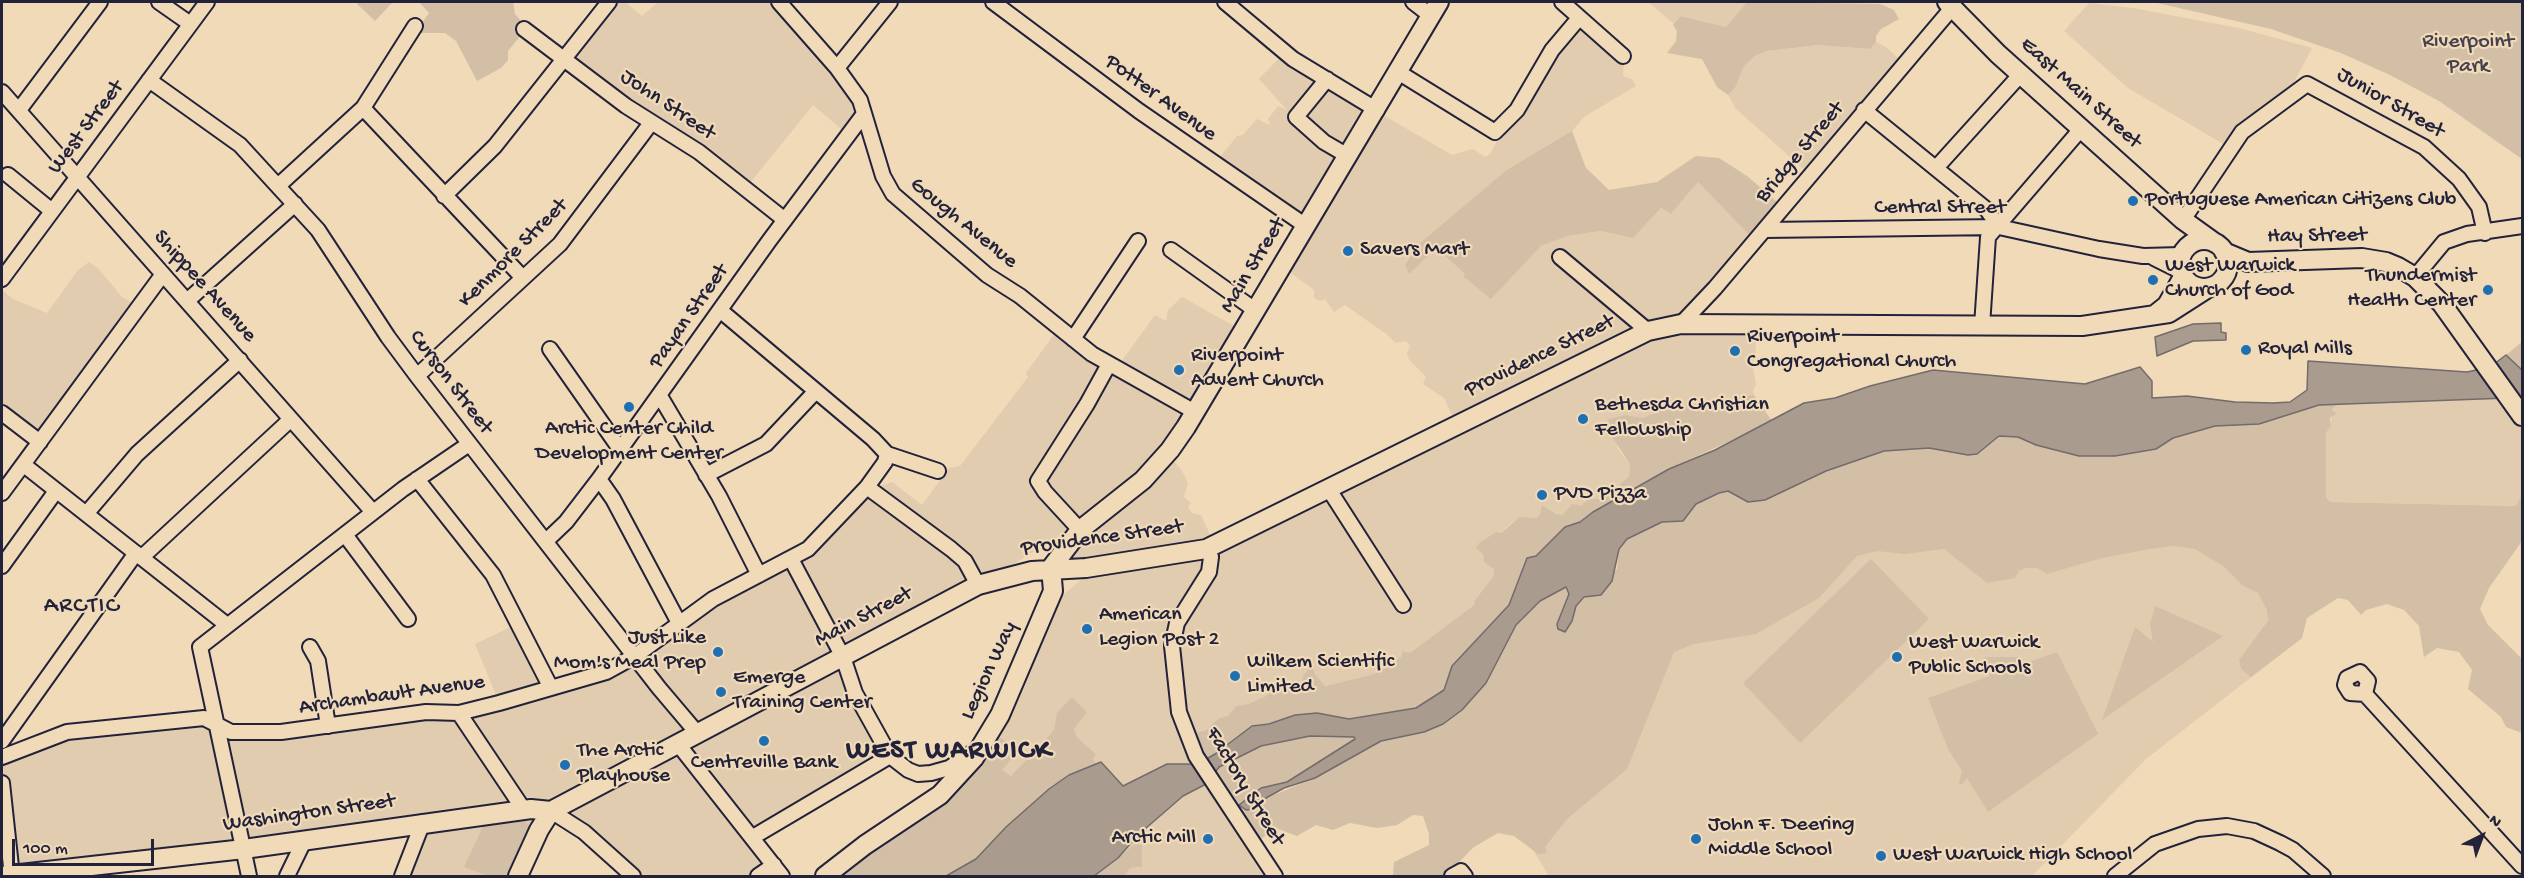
<!DOCTYPE html>
<style>
body{margin:0}
#map{position:relative;width:2524px;height:878px;overflow:hidden;background:#f0dab8;font-family:"Gochi Hand",sans-serif}
canvas{display:block}
.frame{position:absolute;inset:0;border:3px solid #22223b;pointer-events:none}
.north{position:absolute;left:2452px;top:806px;width:60px;height:60px;-webkit-text-stroke:4px #f0dab8;paint-order:stroke;rotate:42deg;font-size:16px;font-weight:700;line-height:24px;text-align:center;color:#22223b}
.north::after{content:'';display:block;margin:auto;width:21px;height:27px;background:#22223b;clip-path:polygon(50% 0,100% 100%,50% 72%,0 100%)}
.scale{position:absolute;left:12px;top:839px;width:142px;height:27px;box-sizing:border-box;border:3px solid #22223b;border-top:0;padding-left:8px;font-size:18px;line-height:21px;white-space:nowrap;color:#22223b;-webkit-text-stroke:4px #f0dab8;paint-order:stroke}
</style>
<div id="map">
<canvas width="2524" height="878"></canvas>
<div class="frame"></div>
<div class="north">N</div>
<div class="scale">100 m</div>
</div>
<script>
const ctx = document.querySelector('canvas').getContext('2d');
ctx.lineJoin = 'round';
function fillPath(path, color) { ctx.fillStyle = color; ctx.fill(path, 'evenodd'); }
const shape = rows => new Path2D(rows.map(r => 'M' + r).join(''));
function strokePath(path, color, width, dash) { ctx.strokeStyle = color; ctx.lineWidth = width; ctx.lineCap = dash ? 'butt' : 'round'; ctx.setLineDash(dash || []); ctx.stroke(path); }
function write(font, color, halo, rows, align = 'center') {
  ctx.font = font + ' "Gochi Hand",sans-serif'; ctx.lineWidth = 4.5; ctx.setLineDash([]); ctx.textBaseline = 'middle'; ctx.strokeStyle = halo; ctx.fillStyle = color; for (const [text, x, y, turn = 0] of rows) {
    ctx.save(); ctx.translate(x, y); ctx.rotate((+turn || 0) * Math.PI / 180); ctx.textAlign = isNaN(turn) ? turn : align; if (halo) ctx.strokeText(text, 0, 0); ctx.fillText(text, 0, 0); ctx.restore();
  }
}
fillPath(shape([
 [609,2,625,2,642,16,658,2,779,2,864,109,848,135,813,105,746,188,566,64],
 [1648,2,1747,2,1726,27,1682,16,1674,24],
 [2089,3,2133,8,2239,28,2312,48,2292,86,2260,115,2241,124,2225,145,2128,88,2064,31],
 [1576,22,1624,62,1623,76,1632,79,1636,86,1584,117,1572,131,1554,144,1505,171,1419,244,1436,248,1491,298,1541,246,1568,236,1600,231,1633,238,1661,208,1671,214,1698,182,1754,240,1687,319,1755,326,1756,356,1752,362,1756,384,1753,391,1754,395,1662,409,1643,418,1626,415,1617,448,1630,464,1629,476,1603,499,1588,499,1581,506,1563,515,1540,515,1536,518,1513,522,1500,533,1496,532,1480,542,1483,554,1494,569,1493,577,1475,600,1474,605,1409,654,1403,651,1402,656,1396,661,1374,674,1325,686,1315,674,1309,657,1307,672,1302,685,1298,688,1271,690,1266,696,1248,704,1236,706,1228,716,1219,718,1206,730,1184,736,1195,763,1167,764,1122,786,1101,763,1096,764,1093,759,1096,754,1077,737,1074,729,1057,722,1054,730,1011,776,1001,770,1015,755,1016,748,1023,747,1013,747,991,732,1050,606,1081,580,1097,572,1062,569,1074,527,994,576,841,658,889,752,757,835,783,876,635,876,558,808,519,876,402,876,421,828,2,876,2,757,37,742,199,718,235,733,418,713,498,700,475,644,519,623,553,688,593,677,711,600,783,564,874,488,892,482,922,505,949,468,960,466,1028,377,1026,373,1055,333,1118,366,1155,315,1166,321,1168,310,1182,297,1243,331,1167,454,1181,469,1188,483,1184,497,1191,503,1188,507,1192,513,1201,515,1213,541,1456,424,1444,398,1423,384,1426,377,1409,360,1407,353,1410,346,1406,341,1395,343,1389,336,1345,305,1334,312,1325,299,1320,301,1314,298,1314,290,1283,267,1306,228,1215,163,1237,136,1243,135,1257,119,1270,125,1268,119,1278,106,1287,110,1259,79,1285,52,1378,112,1452,155,1473,149,1485,157,1490,154,1496,143,1497,132],
 [1876,42,1886,47,1903,63,1809,174,1736,109,1728,95,1735,88,1744,66,1755,56,1767,51,1818,45,1869,49],
 [89,262,98,268,122,297,139,306,42,441,2,412,2,290,13,299,47,313,78,270],
 [2508,398,2522,402,2522,492,2520,503,2516,506,2330,502,2326,497,2326,433,2331,426,2332,409,2339,404],
 [2250,470,2302,638,2146,759,2032,876,1549,876,1533,850,1412,740,1557,613],
 [1208,783,1271,876,1125,876,1130,868,1140,868,1122,854,1138,835,1183,796]
]), '#e1ccaf');
fillPath(shape([
 [358,2,393,2,375,21,357,4],
 [419,2,513,2,515,14,527,28,508,51,508,60,501,68,477,81,456,41,445,33,421,33,420,26,429,13],
 [1747,2,1880,4,1894,10,1899,19,1881,29,1876,36,1876,42,1870,49,1818,45,1767,51,1755,56,1744,66,1735,88,1728,95,1717,87,1702,59,1667,53,1676,41,1677,31,1673,25,1681,16,1726,27],
 [2153,2,2522,2,2522,159,2439,101,2390,75,2341,53,2271,29],
 [1572,131,1586,168,1609,190,1657,182,1696,156,1719,158,1747,176,1782,206,1754,240,1698,182,1671,214,1661,208,1633,238,1600,231,1568,236,1541,246,1491,299,1463,276,1465,274,1436,248,1409,274,1405,265,1419,244,1505,171],
 [2522,342,2522,370,2506,355],
 [1754,395,1772,421,1769,423,1669,469,1593,512,1580,522,1565,527,1536,556,1523,566,1522,577,1509,605,1452,666,1445,690,1416,709,1404,712,1349,719,1317,713,1295,715,1269,724,1252,726,1215,754,1198,764,1184,736,1206,730,1219,718,1228,716,1236,706,1248,704,1266,696,1271,690,1298,688,1302,685,1303,675,1307,672,1309,656,1315,674,1325,686,1374,674,1396,661,1402,656,1402,651,1410,653,1474,605,1475,600,1493,577,1494,569,1484,562,1483,554,1476,548,1480,542,1496,532,1501,533,1520,517,1536,518,1540,515,1542,505,1556,514,1563,515,1572,504,1581,506,1588,499,1603,499,1629,476,1630,464,1604,425,1609,419,1626,415,1643,418,1662,409],
 [2339,404,2332,409,2336,414,2330,418,2331,426,2326,433,2326,497,2330,502,2516,506,2522,495,2522,541,2489,588,2480,609,2488,625,2522,659,2522,733,2506,727,2501,717,2468,689,2472,670,2459,652,2437,648,2424,657,2419,626,2404,610,2387,604,2366,610,2361,615,2348,600,2338,598,2307,618,2302,638,2251,677,2241,669,2239,660,2268,621,2267,610,2258,593,2242,585,2223,566,2195,549,2174,546,2150,549,2102,558,2047,574,2037,568,2025,568,2019,571,2015,578,1987,583,1944,549,1905,554,1877,551,1857,556,1819,598,1756,634,1694,644,1674,652,1627,769,1566,820,1545,847,1547,853,1538,854,1514,836,1498,833,1474,847,1459,862,1459,870,1451,876,1393,876,1394,862,1429,845,1429,834,1423,816,1413,815,1397,825,1377,828,1350,823,1333,830,1316,825,1297,836,1276,828,1251,846,1211,779,1219,767,1262,746,1310,736,1354,737,1355,739,1348,746,1287,782,1261,788,1253,809,1266,798,1315,778,1381,741,1424,732,1486,683,1516,625,1540,601,1566,586,1569,593,1557,624,1572,621,1576,606,1617,569,1619,549,1627,539,1662,522,1683,521,1696,504,1719,493,1728,491,1748,502,1765,500,1826,471,1884,451,1929,448,1968,455,1977,454,1999,437,2018,437,2036,445,2115,456,2156,449,2173,438,2215,426,2259,424,2319,405],
 [1871,559,1929,619,1800,743,1743,683],
 [2155,606,2223,636,2102,720,2135,627,2153,642,2150,624],
 [2057,652,2098,734,1988,812,1967,778,1961,785,1959,783,1962,771,1948,749,1928,698,1990,676,1985,657,2022,657,2004,671],
 [1072,697,1087,712,1074,729,1077,737,1096,754,1093,759,1096,764,1069,775,1049,789,1006,827,976,859,946,876,826,876,940,795,991,732,1013,746,1022,742,1024,747,1016,748,1015,755,1002,770,1011,776,1054,730,1057,713],
 [525,820,529,827,508,876,488,876,464,867,484,824],
 [1135,844,1142,845,1142,867,1130,868,1125,876,1094,876]
]), '#d2bfa6');
const water = shape([
 [2221,323,2221,332,2226,333,2226,340,2193,341,2157,356,2155,337,2193,324,2221,323],
 [2506,355,2522,370,2522,402,2508,398,2319,405,2259,424,2215,426,2173,438,2156,449,2115,456,2079,456,2036,445,2018,437,1999,436,1977,454,1968,455,1929,448,1884,451,1826,471,1765,500,1748,502,1728,491,1719,493,1696,504,1683,521,1662,522,1627,539,1619,549,1612,581,1601,595,1584,597,1576,606,1572,621,1565,632,1558,629,1557,624,1569,594,1566,587,1540,601,1516,625,1486,683,1462,710,1443,724,1424,732,1381,741,1315,778,1284,788,1266,798,1253,809,1246,810,1239,805,1261,788,1287,782,1355,739,1354,737,1310,736,1261,746,1219,767,1208,783,1183,796,1138,835,1118,858,1094,876,946,876,976,859,1006,827,1049,789,1069,775,1096,764,1101,762,1123,786,1167,764,1198,764,1215,754,1252,726,1269,724,1295,715,1317,713,1349,719,1416,708,1444,690,1452,666,1509,605,1527,558,1536,556,1565,527,1580,522,1593,512,1669,469,1715,450,1804,403,1835,398,1870,386,1933,370,2085,384,2140,367,2152,381,2152,398,2187,396,2235,402,2273,403,2290,402,2307,390,2308,361,2467,372,2490,367,2506,355]
]);
fillPath(water, '#a99b8d');
strokePath(water, '#736b6c', 1.5);
const minor = shape([
 [159,2,189,23],
 [779,2,837,68,860,100,883,176,893,194,987,275,1020,296,1092,354,1195,412],
 [993,2,1139,111,1306,226],
 [1225,2,1293,59,1377,110],
 [1413,2,1431,16],
 [1562,2,1623,56],
 [524,29,626,106,699,152,785,220],
 [837,68,890,2],
 [1398,72,1495,132,1517,110,1552,50,1579,18],
 [1327,79,1296,117,1324,142,1348,156],
 [149,80,240,145,318,230,388,337,417,376,659,688,698,734],
 [2,92,373,512],
 [363,108,523,278],
 [19,110,100,2],
 [1864,110,1987,210,1999,227],
 [1936,168,2021,74],
 [8,175,52,211],
 [279,185,363,108,415,26],
 [444,196,495,146,609,2],
 [2183,220,2242,132,2307,84,2424,147,2459,179,2479,207,2485,233],
 [1764,230,1999,227,2099,249,2143,256,2181,255],
 [1171,250,1255,310],
 [1560,257,1648,331],
 [2154,258,2180,271],
 [2415,277,2444,242,2467,234,2522,226],
 [2,279,207,2],
 [187,301,295,204],
 [1681,324,1715,288,1952,8],
 [1982,326,1988,237,2081,129],
 [1073,339,1138,241],
 [550,349,620,449],
 [417,376,560,244,651,123],
 [660,396,719,496,759,575],
 [2,413,40,442],
 [887,454,938,471],
 [24,465,227,625],
 [706,475,766,444,815,392],
 [417,479,493,575,551,688],
 [599,479,613,499,679,623],
 [867,487,951,549,965,561,978,585],
 [1328,488,1403,605],
 [2,493,163,274],
 [86,514,137,454,240,360],
 [1080,530,1045,492,1038,481,1087,404,1109,364],
 [346,536,408,619],
 [546,541,566,522,599,479,769,241,864,114],
 [1206,549,1211,557,1209,572,1177,623,1172,646,1179,712,1196,756,1275,876],
 [142,557,290,420],
 [791,559,843,657,855,693,890,756,908,770,918,774,931,773,949,768,973,752],
 [2,566,56,491],
 [310,647,318,661,328,726],
 [2360,672,2368,681,2365,694,2350,693,2345,685,2347,678,2360,672],
 [2365,694,2522,866],
 [459,713,524,810],
 [2,741,136,553],
 [678,744,782,876],
 [2,757,67,732,204,718,231,732,281,732,426,712,459,713,499,703,606,672,635,656,713,599,808,549,867,487,885,462,887,454,873,439,721,311],
 [2,783,12,876],
 [551,811,584,832,633,876],
 [753,837,890,756],
 [249,876,200,647,403,489,469,444],
 [287,876,305,839],
 [402,876,423,822],
 [758,876,774,865],
 [1452,876,1461,871,1465,876],
 [2115,876,2155,844,2198,829,2227,826,2254,831,2280,843,2293,850,2323,876]
]);
const major = shape([
 [1947,2,1998,54,2183,220,2215,243],
 '2180 264a24 24 0 1 1 48 0a24 24 0 1 1-48 0Z',
 [2224,252,2248,262,2362,258,2386,262,2398,267,2415,277,2442,304,2522,416],
 [2157,313,2167,305,2183,277],
 [2,876,244,849,531,809,551,811],
 [518,876,539,830,551,811,978,585,1032,571,1086,568,1206,549,1648,331,1681,324,2082,326,2169,313,2208,288],
 [825,876,865,845,940,795,974,758,1000,715,1053,591,1051,568,1080,530,1143,480,1170,450,1186,427,1439,2]
]);
strokePath(minor, '#22223b', 18);
strokePath(major, '#22223b', 22);
strokePath(minor, '#f0dab8', 14);
strokePath(major, '#f0dab8', 18);
for (const [x, y, r, color] of [
 [2133,201,6,"#1f6fb2"],
 [1348,251,6,"#1f6fb2"],
 [2153,280,6,"#1f6fb2"],
 [2488,290,6,"#1f6fb2"],
 [2246,350,6,"#1f6fb2"],
 [1735,351,6,"#1f6fb2"],
 [1179,370,6,"#1f6fb2"],
 [629,407,6,"#1f6fb2"],
 [1583,419,6,"#1f6fb2"],
 [1542,495,6,"#1f6fb2"],
 [1087,629,6,"#1f6fb2"],
 [718,652,6,"#1f6fb2"],
 [1897,657,6,"#1f6fb2"],
 [1235,676,6,"#1f6fb2"],
 [721,692,6,"#1f6fb2"],
 [764,741,6,"#1f6fb2"],
 [565,765,6,"#1f6fb2"],
 [1208,839,6,"#1f6fb2"],
 [1696,839,6,"#1f6fb2"],
 [1881,856,6,"#1f6fb2"]
]) { const dot = new Path2D(); dot.arc(x, y, r, 0, 2 * Math.PI); ctx.fillStyle = color; ctx.fill(dot); strokePath(dot, '#f0dab8', 2); }
write('22px', '#454150', '#f0dab8', [
 ["Riverpoint",2468,43],
 ["Park",2468,68]
]);
write('22px', '#22223b', '#f0dab8', [
 ["East Main Street",2080,94,42],
 ["Potter Avenue",1160,99,36],
 ["Junior Street",2390,104,30],
 ["John Street",667,106,34],
 ["West Street",87,128,-53],
 ["Bridge Street",1801,153,-50],
 ["Central Street",1940,209],
 ["Gough Avenue",963,224,39],
 ["Hay Street",2317,237,-1],
 ["Kenmore Street",514,254,-45],
 ["Main Street",1254,266,-59],
 ["Shippee Avenue",204,287,48],
 ["Payan Street",690,317,-55],
 ["Providence Street",1540,357,-26],
 ["Curson Street",450,383,53],
 ["Providence Street",1102,539,-8],
 ["Main Street",864,618,-28],
 ["Legion Way",990,671,-65],
 ["Archambault Avenue",392,696,-8],
 ["Factory Street",1244,787,59],
 ["Washington Street",309,814,-8]
]);
write('22px', '#22223b', '#f0dab8', [
 ["Portuguese American Citizens Club",2145,201],
 ["Savers Mart",1360,251],
 ["West Warwick",2165,267],
 ["Church of God",2165,292],
 ["Thundermist",2476,277,"right"],
 ["Health Center",2476,302,"right"],
 ["Riverpoint",1747,338],
 ["Congregational Church",1747,363],
 ["Royal Mills",2258,350],
 ["Riverpoint",1191,357],
 ["Advent Church",1191,382],
 ["Bethesda Christian",1595,406],
 ["Fellowship",1595,431],
 ["Arctic Center Child",629,430,"center"],
 ["Development Center",629,455,"center"],
 ["PVD Pizza",1554,495],
 ["American",1099,616],
 ["Legion Post 2",1099,641],
 ["Just Like",706,639,"right"],
 ["Mom's Meal Prep",706,664,"right"],
 ["West Warwick",1909,644],
 ["Public Schools",1909,669],
 ["Wilkem Scientific",1247,663],
 ["Limited",1247,688],
 ["Emerge",733,679],
 ["Training Center",733,704],
 ["The Arctic",577,752],
 ["Playhouse",577,777],
 ["Centreville Bank",764,764,"center"],
 ["John F. Deering",1708,826],
 ["Middle School",1708,851],
 ["Arctic Mill",1196,839,"right"],
 ["West Warwick High School",1893,856]
], 'left');
ctx.letterSpacing = '1.5px';
write('24px', '#22223b', '#f0dab8', [
 ["ARCTIC",82,607]
]);
ctx.letterSpacing = '0px';
ctx.letterSpacing = '1.5px';
write('bold 28px', '#22223b', '#f0dab8', [
 ["WEST WARWICK",949,753]
]);
ctx.letterSpacing = '0px';
</script>
